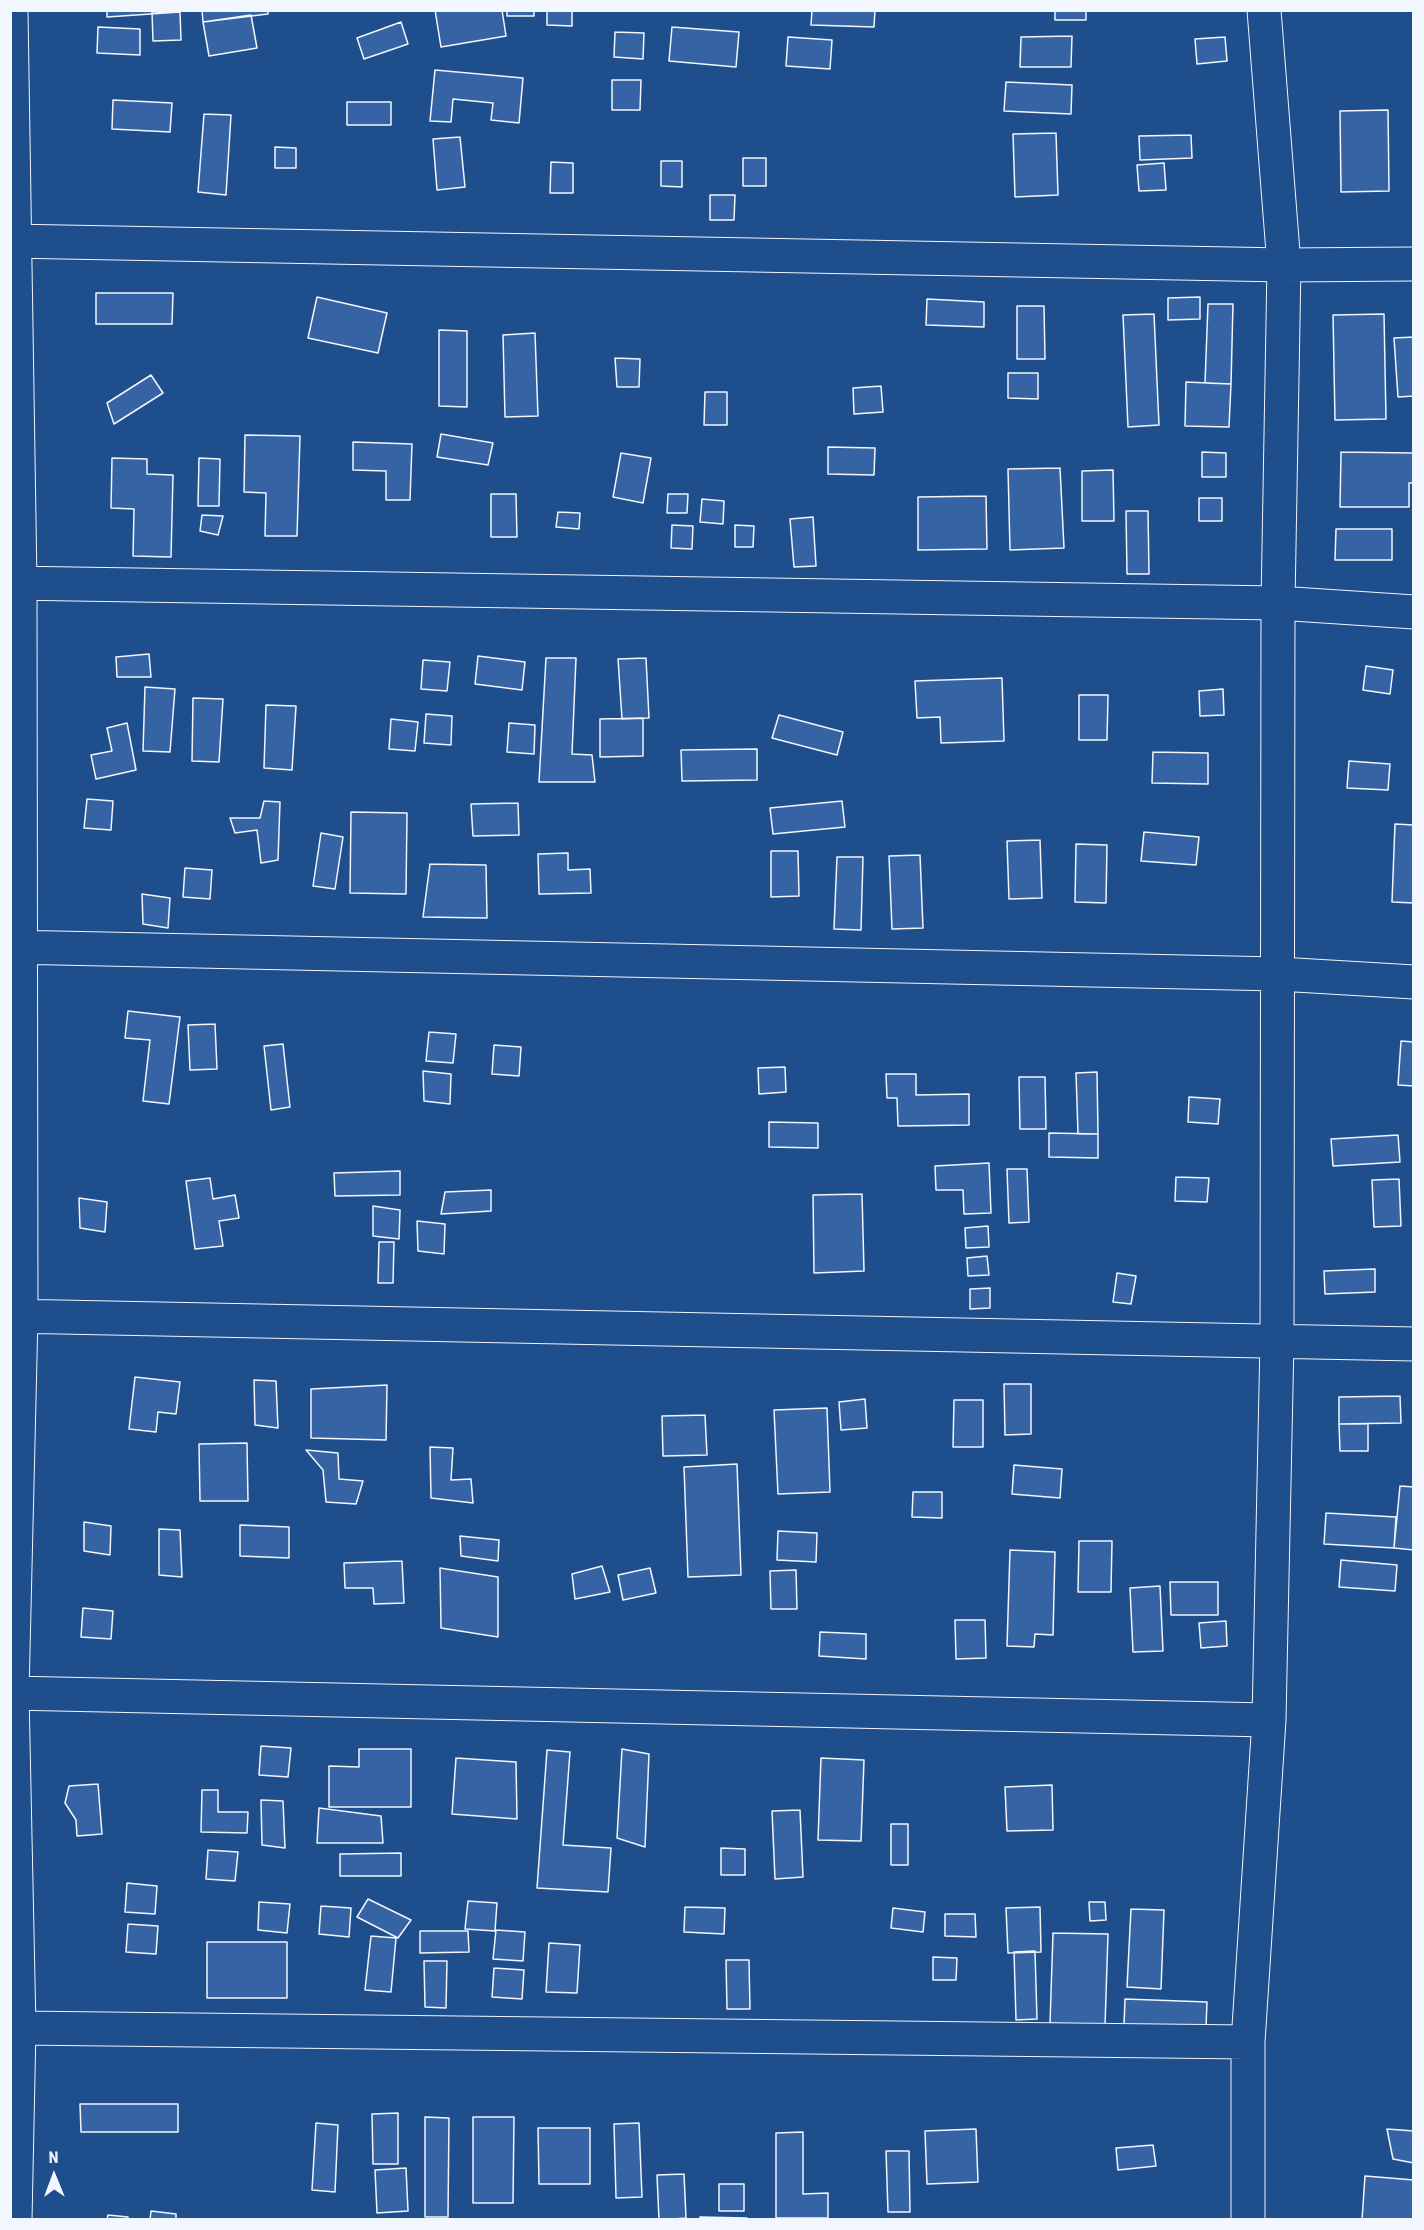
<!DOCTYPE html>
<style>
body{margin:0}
#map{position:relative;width:1424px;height:2230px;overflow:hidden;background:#1f4e8c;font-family:"Roboto Condensed",sans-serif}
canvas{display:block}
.frame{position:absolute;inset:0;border:12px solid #f2f6ff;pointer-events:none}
.north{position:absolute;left:24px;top:2146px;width:60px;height:60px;-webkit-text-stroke:4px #1f4e8c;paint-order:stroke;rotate:359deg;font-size:16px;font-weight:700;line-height:24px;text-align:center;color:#f2f6ff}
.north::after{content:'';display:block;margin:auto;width:21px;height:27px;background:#f2f6ff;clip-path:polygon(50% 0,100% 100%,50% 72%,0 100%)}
</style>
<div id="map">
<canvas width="1424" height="2230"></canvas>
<div class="frame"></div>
<div class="north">N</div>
</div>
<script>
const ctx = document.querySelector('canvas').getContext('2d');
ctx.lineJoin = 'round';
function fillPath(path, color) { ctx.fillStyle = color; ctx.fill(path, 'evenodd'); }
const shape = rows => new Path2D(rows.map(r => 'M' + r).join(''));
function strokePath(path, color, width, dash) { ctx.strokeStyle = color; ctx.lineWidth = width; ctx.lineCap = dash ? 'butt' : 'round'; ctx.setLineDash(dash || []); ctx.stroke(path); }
const building = shape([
 [107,10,180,10,180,12,107,17,107,10],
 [202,10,268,10,268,14,203,22,202,10],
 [435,10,502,10,506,36,441,47,435,10],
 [507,10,534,10,534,16,507,16,507,10],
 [547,10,572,10,572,26,547,25,547,10],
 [812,10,875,10,874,27,811,25,812,10],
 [1055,10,1086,10,1086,20,1055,20,1055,10],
 [152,12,180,12,181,40,153,41,152,12],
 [251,15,257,48,209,56,203,22,251,15],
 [401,22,408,44,364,59,357,38,401,22],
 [98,27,140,29,140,55,97,53,98,27],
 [672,27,739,32,736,67,669,61,672,27],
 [615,32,644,33,643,59,614,57,615,32],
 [1072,36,1071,67,1020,67,1021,37,1072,36],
 [788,37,832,40,830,69,786,66,788,37],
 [1225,37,1227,61,1197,64,1195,39,1225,37],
 [435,70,523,78,519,123,491,120,493,103,453,99,451,122,430,121,435,70],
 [612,80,641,80,640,110,612,110,612,80],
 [1006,82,1072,85,1071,114,1004,111,1006,82],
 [113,100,172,103,170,132,112,129,113,100],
 [347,102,391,102,391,125,347,125,347,102],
 [1388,110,1389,191,1341,192,1340,111,1388,110],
 [204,114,231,115,226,195,198,192,204,114],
 [1056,133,1058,195,1015,197,1013,134,1056,133],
 [1191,135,1192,158,1140,160,1139,136,1191,135],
 [460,137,465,187,437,190,433,139,460,137],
 [275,147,296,148,296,168,275,168,275,147],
 [743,158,766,158,766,186,743,186,743,158],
 [661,161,682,161,682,187,661,186,661,161],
 [551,162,573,163,573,193,550,193,551,162],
 [1164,163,1166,190,1139,191,1137,165,1164,163],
 [710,195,735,195,734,220,710,220,710,195],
 [96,293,173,293,172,324,96,324,96,293],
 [317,297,387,313,378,353,308,338,317,297],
 [1200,297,1200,319,1168,320,1168,298,1200,297],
 [927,299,984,302,984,327,926,325,927,299],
 [1208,304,1233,304,1231,384,1205,383,1208,304],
 [1017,306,1044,306,1045,359,1017,359,1017,306],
 [1154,314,1159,425,1128,427,1123,315,1154,314],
 [1384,314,1386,419,1335,420,1333,315,1384,314],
 [439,330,467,331,467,407,439,406,439,330],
 [535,333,538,416,505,417,503,335,535,333],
 [1414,337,1414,396,1398,397,1394,338,1414,337],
 [615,358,640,359,639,387,617,387,615,358],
 [1008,373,1038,373,1038,399,1008,398,1008,373],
 [151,375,163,393,114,424,107,403,151,375],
 [1186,382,1231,384,1229,427,1185,426,1186,382],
 [881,386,883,412,854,414,853,388,881,386],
 [705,392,727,392,727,425,704,425,705,392],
 [441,434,493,443,488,465,437,457,441,434],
 [245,435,300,436,297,536,265,536,266,493,244,492,245,435],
 [353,442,412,444,410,500,386,500,386,471,353,470,353,442],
 [828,447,875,448,874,475,828,474,828,447],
 [1202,452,1226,453,1226,477,1202,477,1202,452],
 [1341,452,1414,453,1414,483,1409,483,1409,507,1340,507,1341,452],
 [621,453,651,458,643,503,613,497,621,453],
 [112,458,147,459,147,474,173,475,171,557,133,556,134,509,111,508,112,458],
 [199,458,220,459,219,506,198,506,199,458],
 [1060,468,1064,548,1010,550,1008,469,1060,468],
 [1113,470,1114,521,1082,521,1082,471,1113,470],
 [491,494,516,494,517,537,491,537,491,494],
 [668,494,688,494,687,513,667,513,668,494],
 [986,496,987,549,918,550,918,497,986,496],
 [1199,498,1222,498,1222,521,1199,521,1199,498],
 [702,499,724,501,723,524,700,522,702,499],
 [1126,511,1148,511,1149,574,1127,574,1126,511],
 [558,512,580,513,579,529,556,527,558,512],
 [202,515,223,516,218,535,200,531,202,515],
 [813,517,816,566,794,567,790,519,813,517],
 [672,525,693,526,692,549,671,548,672,525],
 [735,525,754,526,753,547,735,547,735,525],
 [1336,529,1392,529,1392,560,1335,560,1336,529],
 [149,654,151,677,117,677,116,657,149,654],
 [478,656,525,662,522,690,475,684,478,656],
 [546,658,576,658,572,754,592,755,595,782,539,782,546,658],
 [646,658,649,718,622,719,618,659,646,658],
 [423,660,450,662,447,691,421,689,423,660],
 [1366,666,1393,670,1390,694,1363,690,1366,666],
 [1002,678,1004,741,941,743,940,717,917,718,915,681,1002,678],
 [145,687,175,689,170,752,143,751,145,687],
 [1223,689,1224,715,1200,716,1199,691,1223,689],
 [1079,695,1108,695,1107,740,1079,740,1079,695],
 [193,698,223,699,219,762,192,761,193,698],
 [266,705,296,706,292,770,264,768,266,705],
 [426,714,452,716,451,745,424,743,426,714],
 [779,715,843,732,837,755,772,738,779,715],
 [643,718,643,756,600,757,600,719,643,718],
 [391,719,418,722,415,751,389,749,391,719],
 [127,723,136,770,96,779,91,755,112,751,107,728,127,723],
 [509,723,535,725,534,754,507,752,509,723],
 [757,749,757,780,682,781,681,750,757,749],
 [1153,752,1208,753,1208,784,1152,783,1153,752],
 [1349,761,1390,764,1388,790,1347,788,1349,761],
 [87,799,113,801,111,830,84,828,87,799],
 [264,801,280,802,278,860,261,863,257,830,235,833,230,818,260,818,264,801],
 [842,801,845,827,773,834,770,808,842,801],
 [518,803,519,835,473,836,471,804,518,803],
 [351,812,407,813,406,894,350,893,351,812],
 [1395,824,1414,825,1414,903,1392,902,1395,824],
 [1144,832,1199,837,1196,865,1141,861,1144,832],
 [321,833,343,837,335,889,313,886,321,833],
 [1040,840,1042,898,1009,899,1007,841,1040,840],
 [1076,844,1107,845,1106,903,1075,902,1076,844],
 [771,851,798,851,799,896,771,897,771,851],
 [568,853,568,870,590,869,591,893,539,894,538,854,568,853],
 [920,855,923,928,892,929,889,856,920,855],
 [837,857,863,857,861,930,834,929,837,857],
 [430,864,486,865,487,918,423,917,430,864],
 [185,868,212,870,210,899,183,897,185,868],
 [142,894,170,898,168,928,143,924,142,894],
 [128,1011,180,1017,169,1104,143,1101,150,1040,125,1038,128,1011],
 [215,1024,217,1069,190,1070,188,1025,215,1024],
 [429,1032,456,1034,453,1063,426,1061,429,1032],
 [1401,1041,1414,1042,1414,1086,1398,1085,1401,1041],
 [283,1044,290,1107,271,1110,264,1046,283,1044],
 [494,1045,521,1047,519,1076,492,1074,494,1045],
 [785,1067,786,1092,759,1094,758,1068,785,1067],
 [423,1071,451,1074,450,1104,424,1101,423,1071],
 [1097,1072,1098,1134,1078,1134,1076,1073,1097,1072],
 [886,1074,916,1074,916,1095,969,1094,969,1125,898,1126,897,1098,887,1098,886,1074],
 [1019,1077,1045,1077,1046,1129,1020,1129,1019,1077],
 [1189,1097,1220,1099,1218,1124,1188,1122,1189,1097],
 [769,1122,818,1123,818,1148,769,1147,769,1122],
 [1049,1133,1098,1134,1098,1158,1049,1157,1049,1133],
 [1398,1135,1400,1162,1333,1166,1331,1139,1398,1135],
 [989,1163,991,1213,964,1214,963,1190,936,1190,935,1166,989,1163],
 [1007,1169,1027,1169,1029,1222,1009,1223,1007,1169],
 [400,1171,400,1195,335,1196,334,1173,400,1171],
 [1176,1177,1209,1178,1207,1202,1175,1201,1176,1177],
 [210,1178,213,1199,235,1195,239,1218,219,1221,223,1246,195,1249,186,1181,210,1178],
 [1399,1179,1401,1226,1374,1227,1372,1180,1399,1179],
 [491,1190,491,1211,441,1214,445,1192,491,1190],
 [862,1194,864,1271,814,1273,813,1195,862,1194],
 [79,1198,107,1202,105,1232,80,1228,79,1198],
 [373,1206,400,1210,399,1239,373,1236,373,1206],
 [417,1221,445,1224,444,1254,418,1251,417,1221],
 [988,1226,989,1247,966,1248,965,1228,988,1226],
 [379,1242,394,1242,393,1283,378,1283,379,1242],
 [987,1256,989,1275,968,1276,967,1258,987,1256],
 [1375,1269,1375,1292,1325,1294,1324,1271,1375,1269],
 [1117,1273,1136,1276,1131,1304,1113,1302,1117,1273],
 [990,1288,990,1308,970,1309,970,1289,990,1288],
 [135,1377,180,1382,176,1414,158,1412,156,1432,129,1429,135,1377],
 [254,1380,276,1381,278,1428,255,1425,254,1380],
 [1004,1384,1031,1384,1031,1434,1005,1435,1004,1384],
 [387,1385,386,1440,311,1438,311,1389,387,1385],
 [1400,1396,1401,1423,1339,1424,1339,1397,1400,1396],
 [865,1399,867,1428,841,1430,839,1402,865,1399],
 [954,1400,983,1400,983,1447,953,1447,954,1400],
 [827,1408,830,1492,778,1494,774,1410,827,1408],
 [705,1415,707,1455,663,1456,662,1416,705,1415],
 [1339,1424,1368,1424,1368,1451,1340,1451,1339,1424],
 [247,1443,248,1501,200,1501,199,1444,247,1443],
 [430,1447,453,1448,451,1480,471,1479,473,1503,431,1498,430,1447],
 [306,1450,338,1453,339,1479,363,1481,356,1504,326,1502,323,1470,306,1450],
 [737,1464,741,1575,688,1577,684,1467,737,1464],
 [1014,1465,1062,1469,1060,1498,1012,1494,1014,1465],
 [1400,1486,1414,1487,1414,1550,1394,1548,1400,1486],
 [913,1492,942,1492,942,1518,912,1517,913,1492],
 [1326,1513,1396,1517,1394,1548,1324,1544,1326,1513],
 [84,1522,111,1526,110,1555,84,1551,84,1522],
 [240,1525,289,1527,289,1558,240,1556,240,1525],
 [159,1529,180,1530,182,1577,159,1575,159,1529],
 [778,1531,817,1533,816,1562,777,1560,778,1531],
 [460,1536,499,1540,498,1561,461,1556,460,1536],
 [1079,1541,1112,1541,1111,1592,1078,1592,1079,1541],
 [1010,1550,1055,1552,1053,1635,1035,1634,1034,1647,1007,1646,1010,1550],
 [1341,1560,1397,1565,1395,1591,1339,1587,1341,1560],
 [402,1561,404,1603,374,1604,373,1588,345,1588,344,1563,402,1561],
 [602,1566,610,1592,575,1599,572,1574,602,1566],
 [440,1568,498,1577,498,1637,441,1628,440,1568],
 [650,1568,656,1593,623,1600,618,1575,650,1568],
 [796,1570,797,1609,771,1609,770,1571,796,1570],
 [1170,1582,1218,1582,1218,1615,1171,1615,1170,1582],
 [1160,1586,1163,1651,1133,1652,1130,1588,1160,1586],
 [83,1608,113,1611,111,1639,81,1637,83,1608],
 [955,1620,985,1620,986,1658,956,1659,955,1620],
 [1226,1621,1227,1646,1201,1648,1199,1623,1226,1621],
 [820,1632,866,1634,866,1659,819,1656,820,1632],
 [261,1746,291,1748,288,1777,259,1775,261,1746],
 [359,1749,411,1749,411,1807,329,1807,329,1766,359,1767,359,1749],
 [622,1749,649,1754,645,1847,617,1838,622,1749],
 [547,1750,570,1752,563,1845,611,1848,608,1892,537,1888,547,1750],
 [456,1758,516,1762,517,1819,452,1814,456,1758],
 [821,1758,864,1760,861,1841,818,1840,821,1758],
 [98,1784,102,1834,77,1836,76,1820,65,1803,69,1786,98,1784],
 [1052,1785,1053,1830,1007,1831,1005,1787,1052,1785],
 [202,1790,218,1790,218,1812,248,1812,247,1833,201,1832,202,1790],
 [261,1800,283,1801,285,1848,262,1845,261,1800],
 [319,1808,381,1816,383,1843,317,1843,319,1808],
 [800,1810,803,1877,775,1879,772,1811,800,1810],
 [891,1824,908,1824,908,1865,891,1865,891,1824],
 [721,1848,745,1849,745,1875,721,1875,721,1848],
 [208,1850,238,1852,235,1881,206,1879,208,1850],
 [401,1853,401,1876,340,1876,340,1854,401,1853],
 [127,1883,157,1886,155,1914,125,1912,127,1883],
 [368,1899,411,1920,398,1938,357,1917,368,1899],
 [468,1901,497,1903,495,1931,465,1929,468,1901],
 [259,1902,290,1904,287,1933,258,1930,259,1902],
 [1089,1902,1105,1902,1106,1920,1090,1921,1089,1902],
 [321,1906,351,1908,349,1937,319,1934,321,1906],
 [685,1907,725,1908,724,1934,684,1932,685,1907],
 [1040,1907,1041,1952,1008,1953,1006,1908,1040,1907],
 [893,1908,925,1912,923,1932,891,1928,893,1908],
 [1131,1909,1164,1910,1161,1989,1127,1987,1131,1909],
 [945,1914,975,1914,976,1937,945,1936,945,1914],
 [128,1924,158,1926,156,1954,126,1952,128,1924],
 [496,1930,525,1932,523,1961,493,1959,496,1930],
 [420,1931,468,1931,469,1952,420,1953,420,1931],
 [1053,1933,1108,1934,1105,2026,1050,2023,1053,1933],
 [371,1936,396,1938,391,1992,365,1990,371,1936],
 [207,1942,287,1942,287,1998,207,1998,207,1942],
 [549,1943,580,1945,577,1993,546,1992,549,1943],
 [1035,1951,1037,2019,1016,2020,1014,1952,1035,1951],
 [933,1957,957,1958,956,1980,933,1980,933,1957],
 [726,1960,749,1960,750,2009,727,2009,726,1960],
 [424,1961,447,1961,446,2008,425,2007,424,1961],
 [494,1968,524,1970,522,1999,492,1997,494,1968],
 [1125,1999,1207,2002,1206,2028,1124,2025,1125,1999],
 [80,2104,178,2104,178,2132,81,2132,80,2104],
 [398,2113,398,2164,373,2164,372,2114,398,2113],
 [425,2117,449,2118,448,2217,425,2217,425,2117],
 [473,2117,514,2117,513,2203,473,2203,473,2117],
 [316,2123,338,2125,335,2192,312,2190,316,2123],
 [639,2123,642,2197,616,2198,614,2124,639,2123],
 [538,2128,590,2128,590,2184,539,2184,538,2128],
 [976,2129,978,2182,927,2184,925,2131,976,2129],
 [1387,2129,1414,2131,1414,2163,1393,2159,1387,2129],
 [803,2132,803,2194,828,2193,828,2218,776,2218,776,2133,803,2132],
 [1153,2145,1156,2166,1118,2170,1116,2148,1153,2145],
 [886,2151,909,2151,910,2212,888,2212,886,2151],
 [406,2168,408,2211,377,2213,375,2170,406,2168],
 [684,2174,686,2218,659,2220,657,2175,684,2174],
 [1365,2176,1414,2180,1414,2220,1362,2220,1365,2176],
 [719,2184,744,2184,744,2211,719,2211,719,2184],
 [151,2211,176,2214,176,2220,150,2220,151,2211],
 [108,2215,128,2217,128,2220,107,2220,108,2215],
 [700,2217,747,2218,747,2220,700,2220,700,2217]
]);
fillPath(building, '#3563a3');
strokePath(building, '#f2f6ff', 1.5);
const street = shape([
 [11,10,20,583,21,1316,12,1693,19,2028,15,2220],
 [10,241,1284,265,1414,264],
 [10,583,1278,603,1414,612],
 [10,947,1279,974,1414,982],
 [10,1316,1414,1344],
 [10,1693,1269,1720],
 [19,2028,1248,2042],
 [1248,2220,1248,2042,1269,1720,1277,1340,1278,603,1284,265,1264,10]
]);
strokePath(street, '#f2f6ff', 35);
strokePath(street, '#1f4e8c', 33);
</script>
